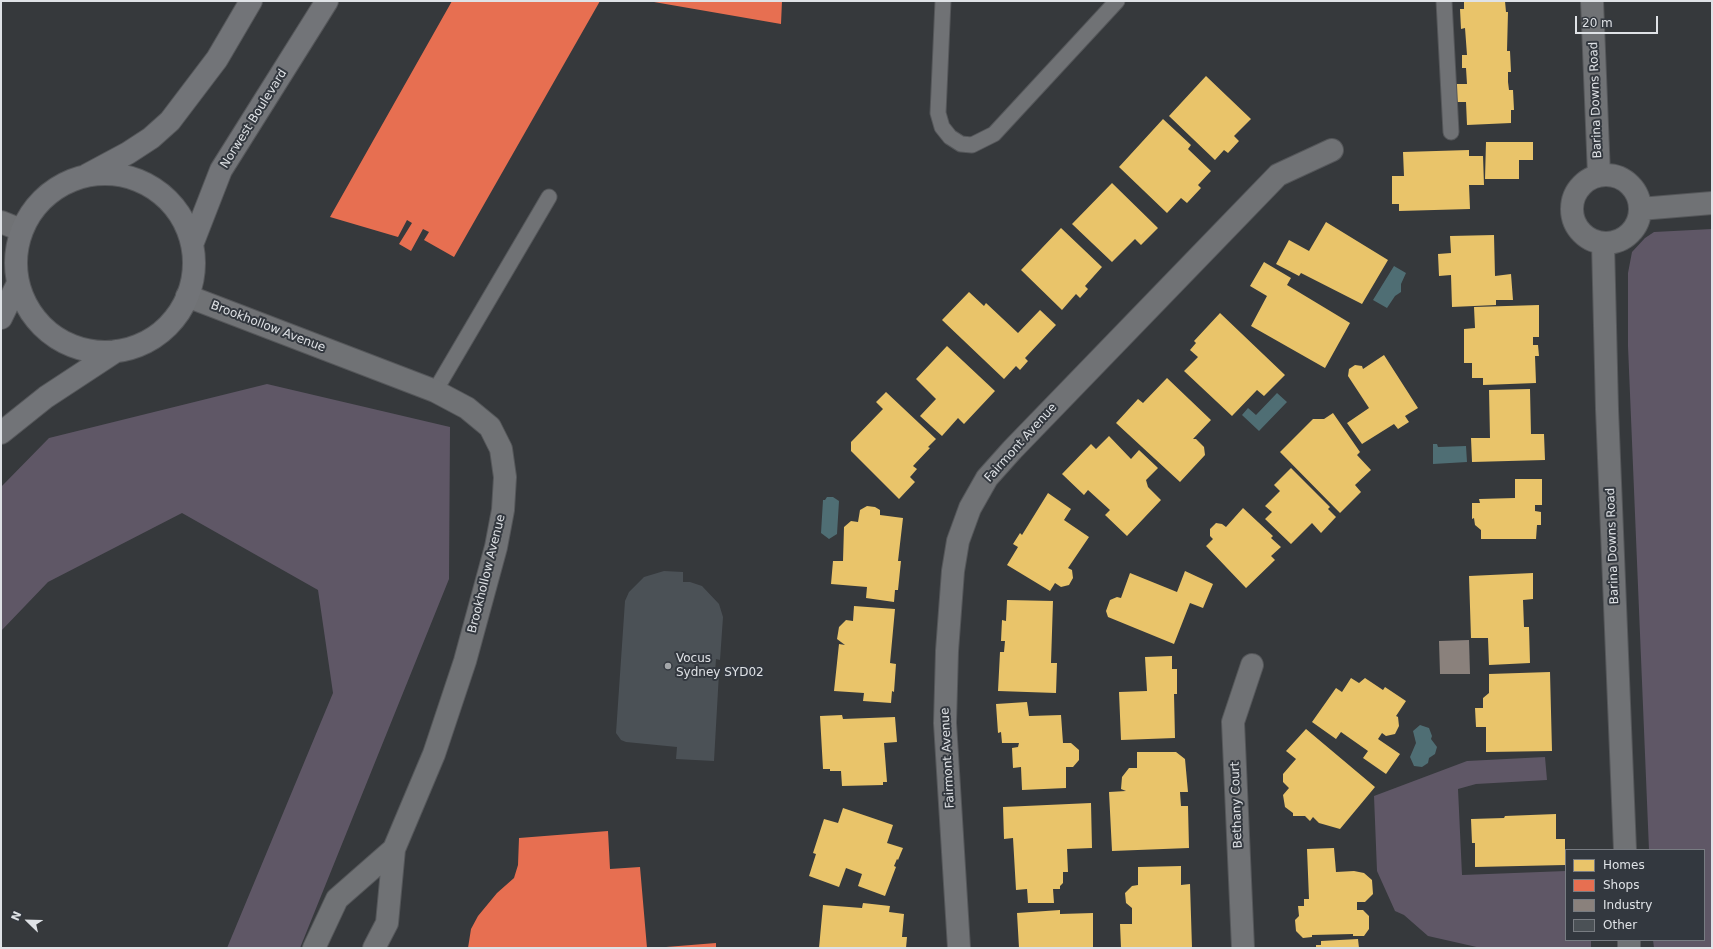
<!DOCTYPE html>
<style>
body{margin:0}
#map{position:relative;width:1713px;height:949px;overflow:hidden;background:#36393c;font-family:"DejaVu Sans",sans-serif}
canvas{display:block}
.frame{position:absolute;inset:0;border:2px solid #dfe2e6;pointer-events:none}
.legend{position:absolute;left:1565px;top:849px;width:140px;height:92px;box-sizing:border-box;background:#33383f;border:1px solid #787c82;margin:0;padding:5px 7px;list-style:none;font-size:12px;color:#dfe2e6}
.legend li{display:flex;align-items:center;gap:8px;height:20px}
.legend b{width:20px;border:1px solid #787c82}
.north{position:absolute;left:8px;top:901px;width:40px;height:40px;-webkit-text-stroke:3px #33383f;paint-order:stroke;rotate:293deg;font-size:11px;font-weight:700;line-height:16px;text-align:center;color:#dfe2e6}
.north::after{content:'';display:block;margin:auto;width:14px;height:18px;background:#dfe2e6;clip-path:polygon(50% 0,100% 100%,50% 72%,0 100%)}
.scale{position:absolute;left:1575px;top:16px;width:83px;height:18px;box-sizing:border-box;border:2px solid #dfe2e6;border-top:0;padding-left:5px;font-size:12px;line-height:14px;white-space:nowrap;color:#dfe2e6;-webkit-text-stroke:3px #33383f;paint-order:stroke}
</style>
<div id="map">
<canvas width="1713" height="949"></canvas>
<div class="frame"></div>
<ul class="legend">
<li><b style="height:11px;background:#e9c46a"></b>Homes</li>
<li><b style="height:11px;background:#e76f51"></b>Shops</li>
<li><b style="height:11px;background:#8a817c"></b>Industry</li>
<li><b style="height:11px;background:#4b5156"></b>Other</li>
</ul>
<div class="north">N</div>
<div class="scale">20 m</div>
</div>
<script>
const ctx = document.querySelector('canvas').getContext('2d');
ctx.lineJoin = 'round';
function fillPath(path, color) { ctx.fillStyle = color; ctx.fill(path, 'evenodd'); }
const shape = rows => new Path2D(rows.map(r => 'M' + r).join(''));
function strokePath(path, color, width, dash) { ctx.strokeStyle = color; ctx.lineWidth = width; ctx.lineCap = dash ? 'butt' : 'round'; ctx.setLineDash(dash || []); ctx.stroke(path); }
function write(font, color, halo, rows, align = 'center') {
  ctx.font = font + ' "DejaVu Sans",sans-serif'; ctx.lineWidth = 4; ctx.setLineDash([]); ctx.textBaseline = 'middle'; ctx.strokeStyle = halo; ctx.fillStyle = color; for (const [text, x, y, turn = 0] of rows) {
    ctx.save(); ctx.translate(x, y); ctx.rotate((+turn || 0) * Math.PI / 180); ctx.textAlign = isNaN(turn) ? turn : align; if (halo) ctx.strokeText(text, 0, 0); ctx.fillText(text, 0, 0); ctx.restore();
  }
}
fillPath(shape([
 [1712,229,1712,948,1654,948,1653,940,1704,940,1704,850,1649,850,1628,346,1628,273,1632,252,1645,238,1654,232],
 [267,384,450,427,449,579,300,948,227,948,333,693,318,590,182,513,48,582,1,631,1,487,49,438],
 [1545,757,1547,780,1476,784,1458,789,1462,875,1566,871,1566,940,1591,940,1591,948,1481,948,1428,936,1404,915,1395,911,1377,871,1374,796,1467,761]
]), '#5f5766');
fillPath(shape([
 [1394,266,1406,273,1401,284,1401,292,1395,296,1387,308,1373,300],
 [1277,393,1287,402,1259,431,1242,415,1248,408,1256,415],
 [1433,444,1437,444,1438,447,1466,446,1467,462,1433,464],
 [827,497,833,497,839,501,837,534,829,539,821,533,823,500,825,500],
 [1420,725,1429,728,1432,736,1431,739,1437,747,1435,754,1429,758,1428,763,1422,767,1414,766,1410,757,1416,743,1413,731]
]), '#4f6e74');
fillPath(shape([
 [1464,1,1505,1,1506,12,1508,12,1507,51,1510,51,1511,72,1508,72,1508,82,1509,90,1513,90,1514,110,1511,110,1511,123,1467,125,1466,102,1455,102,1454,84,1467,84,1466,68,1462,68,1462,55,1467,55,1465,28,1461,29,1460,9,1464,9],
 [1206,76,1251,119,1234,136,1239,141,1228,153,1224,150,1215,160,1169,116],
 [1163,119,1191,145,1188,149,1211,171,1198,185,1201,188,1187,203,1181,198,1167,213,1119,167],
 [1486,142,1533,142,1533,160,1519,160,1519,179,1485,179],
 [1469,150,1469,156,1483,156,1484,185,1469,185,1470,209,1399,211,1399,204,1392,204,1392,176,1404,176,1403,152],
 [1112,183,1158,228,1141,245,1135,239,1112,262,1072,224],
 [1326,222,1388,260,1362,304,1301,273,1299,276,1276,264,1289,240,1309,251],
 [1061,228,1102,267,1085,286,1088,289,1080,298,1076,294,1062,310,1021,270],
 [1494,235,1495,276,1511,274,1513,300,1496,300,1496,305,1452,307,1451,275,1439,276,1438,254,1451,253,1450,236],
 [1264,262,1291,278,1287,285,1350,323,1325,368,1251,326,1267,296,1250,286],
 [969,292,984,306,986,303,1018,333,1040,310,1056,325,1025,358,1028,361,1020,370,1016,366,1004,379,942,320],
 [1539,305,1539,337,1533,337,1533,345,1538,345,1539,356,1535,356,1536,383,1483,385,1483,378,1472,378,1472,363,1464,363,1464,329,1475,328,1474,307],
 [1220,313,1285,375,1264,396,1257,390,1232,416,1184,371,1198,357,1190,350,1196,343,1194,341],
 [947,346,995,391,964,424,958,418,942,436,920,416,936,399,916,379],
 [1384,355,1418,408,1405,416,1409,422,1398,429,1394,424,1362,444,1347,423,1369,408,1348,376,1349,369,1355,365,1362,366,1363,369],
 [1167,378,1211,420,1193,439,1196,439,1204,447,1205,455,1180,482,1116,423,1138,399,1143,403],
 [1530,389,1531,434,1544,434,1545,460,1472,462,1471,438,1490,438,1489,390],
 [886,392,936,439,928,447,930,448,913,466,917,469,910,477,915,482,899,499,851,451,851,442,883,409,876,402],
 [1333,413,1360,452,1357,455,1371,470,1355,485,1361,492,1340,513,1280,452,1313,419,1324,419],
 [1109,436,1131,459,1139,450,1158,468,1146,480,1148,487,1161,500,1127,536,1105,515,1110,510,1088,490,1084,495,1062,474,1091,444,1096,449],
 [1291,468,1330,507,1328,509,1336,517,1321,533,1312,523,1291,544,1265,519,1272,512,1265,506,1280,491,1274,485],
 [1515,479,1542,479,1542,505,1535,505,1535,511,1541,512,1541,525,1537,525,1536,539,1481,539,1481,530,1475,525,1474,518,1472,519,1472,503,1480,503,1479,499,1515,498],
 [1048,493,1071,509,1064,520,1089,537,1068,568,1072,570,1073,578,1069,585,1061,587,1055,583,1050,591,1007,565,1018,547,1013,544,1020,533,1022,535],
 [867,506,875,507,880,510,880,515,903,518,898,561,901,561,898,590,895,590,894,602,866,598,867,587,831,584,833,561,843,561,844,527,851,521,858,522,860,510],
 [1243,508,1273,536,1271,538,1281,547,1271,556,1275,560,1246,588,1206,546,1213,539,1210,536,1210,529,1216,523,1222,524,1226,527],
 [1185,571,1213,584,1203,608,1190,603,1174,644,1108,617,1106,611,1110,600,1117,597,1121,598,1130,573,1177,592],
 [1533,573,1533,599,1523,600,1524,627,1529,627,1530,663,1489,665,1488,638,1471,638,1469,576],
 [1007,600,1053,601,1051,663,1057,663,1056,693,998,691,1000,652,1004,652,1005,641,1001,641,1002,620,1006,621],
 [854,606,895,609,890,663,896,664,894,692,892,691,891,703,863,701,864,693,834,691,839,644,845,645,837,639,839,627,846,620,853,621],
 [1172,656,1172,669,1177,669,1177,694,1174,694,1175,738,1121,740,1119,692,1147,691,1145,657],
 [1550,672,1552,751,1486,752,1486,727,1476,727,1475,708,1483,708,1483,698,1489,693,1489,674],
 [1351,678,1359,683,1365,678,1383,690,1385,687,1406,701,1396,716,1398,717,1399,726,1395,734,1386,736,1382,733,1378,739,1400,754,1386,774,1363,758,1368,751,1341,732,1336,739,1312,722,1336,688,1342,692],
 [1027,702,1029,716,1061,715,1063,743,1071,743,1079,750,1079,760,1073,767,1066,767,1066,788,1022,790,1021,767,1013,768,1012,748,1018,747,1019,743,1002,743,1001,732,998,733,996,704],
 [842,715,843,719,895,717,897,742,884,743,887,782,883,782,883,785,842,786,841,771,830,771,830,769,823,769,820,716],
 [1306,729,1375,787,1340,829,1319,823,1313,817,1310,821,1305,816,1293,816,1293,813,1285,807,1283,795,1289,788,1283,782,1283,774,1296,759,1286,751],
 [1137,752,1176,752,1185,759,1188,792,1180,792,1181,806,1188,806,1189,848,1112,851,1109,792,1126,791,1121,789,1122,777,1129,768,1137,768],
 [1091,803,1092,848,1067,849,1068,872,1063,872,1063,883,1060,886,1060,889,1053,889,1054,903,1028,903,1027,889,1016,890,1013,838,1004,839,1003,807],
 [843,808,893,825,887,843,903,848,898,860,897,859,894,866,896,867,885,896,858,886,862,874,846,868,839,887,809,876,816,854,813,853,824,819,838,823],
 [1556,814,1556,839,1565,839,1565,865,1475,867,1475,843,1472,843,1471,819,1504,818,1505,816],
 [1334,848,1336,872,1354,871,1364,873,1372,880,1373,894,1365,902,1357,902,1357,910,1363,910,1369,916,1369,929,1364,936,1353,936,1353,934,1312,935,1312,937,1303,938,1296,931,1295,920,1299,916,1298,906,1304,906,1304,899,1309,899,1307,849],
 [1181,866,1181,885,1190,884,1192,948,1121,948,1120,924,1132,924,1132,908,1126,903,1125,893,1132,886,1138,885,1138,867],
 [863,903,890,906,889,912,904,914,902,937,907,937,906,948,819,948,823,905,862,908],
 [1060,910,1060,914,1093,913,1093,947,1019,948,1017,913],
 [1358,939,1359,948,1316,948,1316,945,1321,945,1321,941]
]), '#e9c46a');
fillPath(shape([
 [452,1,600,1,454,257,424,240,429,232,423,229,411,251,399,244,412,223,407,220,398,237,330,217],
 [654,1,782,1,781,24,654,2],
 [608,831,610,869,640,867,647,948,468,948,471,929,478,916,497,893,514,878,518,865,519,838],
 [716,943,716,948,666,948,666,947]
]), '#e76f51');
fillPath(shape([
 [1469,640,1470,674,1440,674,1439,641]
]), '#8a817c');
fillPath(shape([
 [664,571,683,572,683,582,690,582,702,586,719,604,723,617,720,660,716,659,715,673,719,673,714,761,676,759,677,747,626,742,621,740,616,733,625,601,629,592,644,577]
]), '#4b5156');
const lane = shape([
 [943,1,938,113,942,127,950,137,961,144,972,145,994,134,1117,1],
 [1444,1,1451,132],
 [435,391,549,197]
]);
const street = shape([
 [1,222,21,230],
 [187,296,435,391,467,408,490,427,501,449,505,477,503,510,496,547,465,661,434,754,394,849,387,923,374,948],
 [314,948,337,899,394,849],
 [959,948,945,723,947,651,953,571,958,541,970,508,987,478,1012,450,1278,175,1332,150],
 [1243,948,1233,722,1252,665]
]);
const secondary = shape([
 [1592,1,1599,175],
 '1572 209a34 34 0 1 1 68 0a34 34 0 1 1-68 0Z',
 [1640,209,1712,203],
 [1603,243,1607,409,1625,850],
 [1629,940,1629,948]
]);
const primary = shape([
 '16 263a89 89 0 1 1 178 0a89 89 0 1 1-178 0Z',
 [87,175,128,153,151,138,170,121,217,59,251,1],
 [193,242,221,170,327,1],
 [1,318,18,283],
 [1,433,46,397,116,351]
]);
strokePath(lane, '#55575a', 17);
strokePath(street, '#55575a', 24);
strokePath(secondary, '#55575a', 24);
strokePath(primary, '#55575a', 24);
strokePath(lane, '#707275', 15);
strokePath(street, '#707275', 22);
strokePath(secondary, '#707275', 22);
strokePath(primary, '#727478', 22);
for (const [x, y, r, color] of [
 [668,666,4,"#a4a7aa"]
]) { const dot = new Path2D(); dot.arc(x, y, r, 0, 2 * Math.PI); ctx.fillStyle = color; ctx.fill(dot); strokePath(dot, '#33383f', 1.5); }
write('12px', '#dfe2e6', '#33383f', [
 ["Barina Downs Road",1596,100,-92],
 ["Norwest Boulevard",254,119,-58],
 ["Brookhollow Avenue",268,327,21],
 ["Fairmont Avenue",1021,443,-48],
 ["Barina Downs Road",1613,546,-92],
 ["Brookhollow Avenue",487,574,-76],
 ["Fairmont Avenue",948,758,-93],
 ["Bethany Court",1237,805,-92]
]);
write('12px', '#dfe2e6', '#33383f', [
 ["Vocus",676,659],
 ["Sydney SYD02",676,673]
], 'left');
</script>
